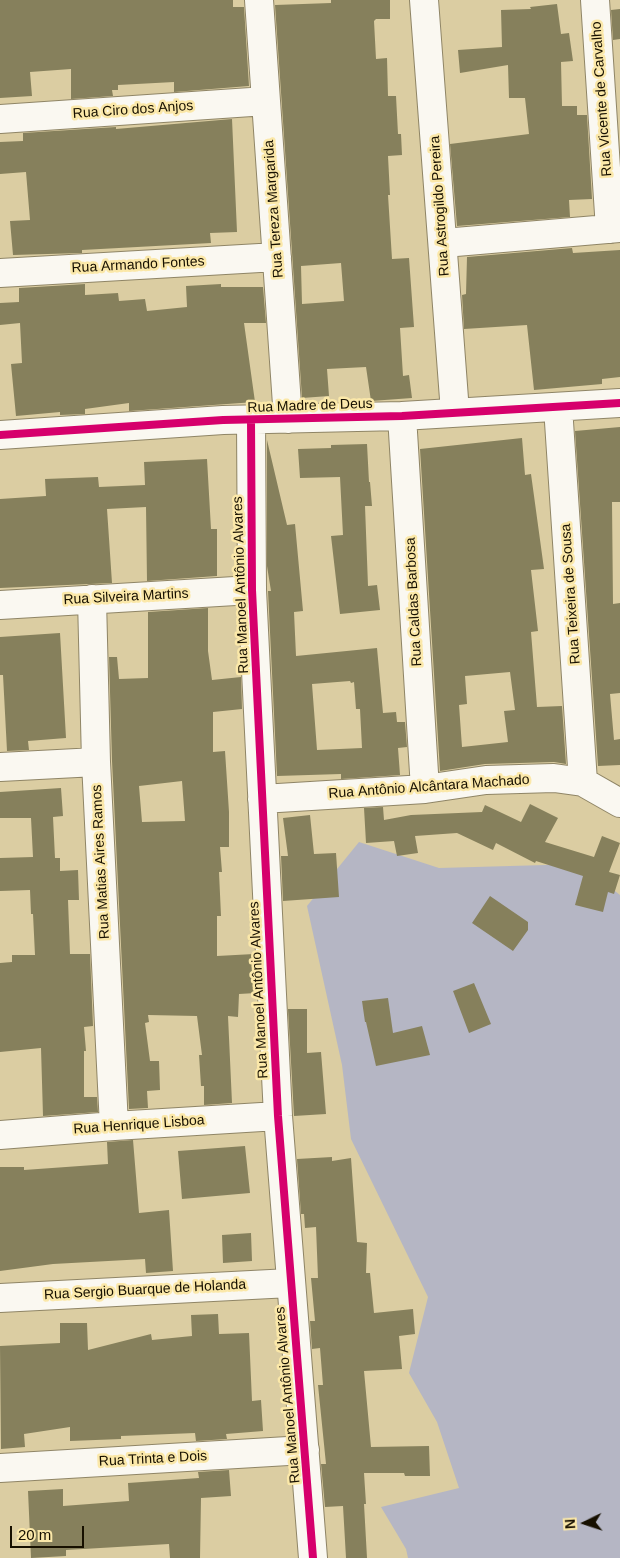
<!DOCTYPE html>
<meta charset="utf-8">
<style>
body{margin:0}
#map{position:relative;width:620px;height:1558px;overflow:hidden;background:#dbcda2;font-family:Helvetica,sans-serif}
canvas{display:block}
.north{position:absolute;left:560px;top:1498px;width:50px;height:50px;-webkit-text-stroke:4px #fbe8a9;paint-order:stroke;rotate:266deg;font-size:14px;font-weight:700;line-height:20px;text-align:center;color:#171000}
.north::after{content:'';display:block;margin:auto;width:18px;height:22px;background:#171000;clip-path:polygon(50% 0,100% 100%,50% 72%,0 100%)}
.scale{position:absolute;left:10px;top:1526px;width:74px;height:22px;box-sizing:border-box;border:2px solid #171000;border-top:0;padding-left:6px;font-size:15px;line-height:18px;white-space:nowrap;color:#171000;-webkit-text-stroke:4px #fbe8a9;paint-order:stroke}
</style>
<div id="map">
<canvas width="620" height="1558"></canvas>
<div class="north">N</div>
<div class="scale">20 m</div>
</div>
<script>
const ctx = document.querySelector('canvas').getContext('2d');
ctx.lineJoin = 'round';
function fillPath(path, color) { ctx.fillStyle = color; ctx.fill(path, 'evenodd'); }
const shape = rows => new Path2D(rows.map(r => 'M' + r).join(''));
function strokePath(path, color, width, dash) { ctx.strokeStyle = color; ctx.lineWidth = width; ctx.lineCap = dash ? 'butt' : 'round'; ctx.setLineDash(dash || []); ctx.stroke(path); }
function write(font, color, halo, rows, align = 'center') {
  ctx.font = font + ' Helvetica,sans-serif'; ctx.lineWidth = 5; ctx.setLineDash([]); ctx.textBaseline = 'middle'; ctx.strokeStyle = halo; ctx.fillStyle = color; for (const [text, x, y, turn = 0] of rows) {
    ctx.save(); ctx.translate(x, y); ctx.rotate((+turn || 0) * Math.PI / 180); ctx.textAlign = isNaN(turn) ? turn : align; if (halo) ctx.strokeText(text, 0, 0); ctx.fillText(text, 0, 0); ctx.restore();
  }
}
fillPath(shape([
 [359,842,439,868,581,864,620,895,620,1558,408,1558,406,1549,381,1507,459,1488,437,1422,409,1373,428,1297,351,1139,342,1065,307,906]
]), '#b5b6c4');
fillPath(shape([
 [0,0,233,0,233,7,244,7,249,86,174,92,174,82,118,85,118,90,112,90,113,96,71,99,71,69,30,72,32,96,0,98],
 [331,0,390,0,390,19,376,19,374,21,376,59,387,58,388,96,396,96,398,134,401,134,402,155,388,156,390,195,388,195,392,259,409,258,414,327,400,328,403,376,409,375,412,398,371,401,366,367,327,369,329,396,302,398,275,5,331,3],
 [341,263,344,301,302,304,301,266],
 [557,4,561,34,569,33,573,61,561,62,562,106,577,106,577,115,587,115,592,199,569,200,570,217,457,226,450,144,529,134,525,98,509,98,508,65,460,73,458,50,502,47,501,10,531,9,530,7],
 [620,9,620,39,613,40,611,10],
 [232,119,237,232,210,233,211,243,82,250,82,253,13,255,10,221,30,220,26,172,0,174,0,142,23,141,23,133,116,127,116,129],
 [572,248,573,253,620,250,620,377,602,379,602,384,534,390,527,325,464,329,462,295,466,294,467,257],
 [85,284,85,295,118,293,119,301,145,299,147,311,187,307,186,286,221,284,221,287,263,287,266,323,244,323,255,402,129,411,129,403,85,409,85,414,60,415,60,412,16,416,11,364,22,363,20,323,0,325,0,303,19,302,19,288],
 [620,427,620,502,612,502,613,604,620,603,620,693,610,694,614,740,620,739,620,765,598,766,575,431],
 [522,438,525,475,531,474,544,569,531,570,538,631,531,632,537,707,562,706,566,764,554,762,485,764,440,771,420,449],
 [510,672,515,710,504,711,508,742,462,747,459,705,467,704,465,676],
 [267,440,287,525,295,524,303,611,294,612,296,656,377,648,383,713,396,712,397,722,405,722,407,747,398,748,400,775,341,779,341,774,277,776,268,591,271,591,267,566],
 [350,681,351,683,354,682,356,709,360,709,362,748,317,750,312,684],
 [367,444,369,482,370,482,372,506,365,506,368,586,377,585,380,610,340,614,331,536,343,535,340,477,300,478,298,449,331,448,331,445],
 [207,459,211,529,217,529,217,576,147,581,146,507,107,509,112,583,0,588,0,499,46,496,45,479,98,477,99,487,145,485,144,462],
 [208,608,208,651,212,680,241,677,242,709,213,712,213,752,225,751,229,812,229,847,220,847,222,872,219,872,221,916,217,916,217,956,254,954,256,993,239,994,238,1017,228,1016,232,1103,204,1105,204,1086,201,1086,199,1055,202,1055,197,1016,148,1015,149,1022,145,1023,150,1061,159,1061,160,1090,147,1091,148,1108,129,1109,112,761,109,657,117,657,119,679,148,678,148,612],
 [182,781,185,821,142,822,139,786],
 [60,633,66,738,28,741,29,750,7,751,3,675,0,675,0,637],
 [61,788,63,816,53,817,55,858,60,858,60,871,78,870,79,900,68,900,70,954,90,954,93,1026,84,1027,86,1051,84,1051,84,1097,97,1097,98,1112,43,1116,41,1048,0,1052,0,963,12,962,12,955,35,955,33,914,31,914,30,890,0,891,0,858,33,857,31,818,0,818,0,792],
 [530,804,558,818,545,842,594,857,602,836,620,843,609,872,620,875,614,894,608,892,603,912,575,905,583,876,536,861,535,863,496,843,493,850,457,833,415,836,418,853,397,856,394,841,366,843,364,808,383,807,384,820,411,815,482,812,485,805,521,822],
 [310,815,314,854,336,853,339,897,283,901,281,856,288,856,283,818],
 [490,896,528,922,528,930,513,951,472,923],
 [474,983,491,1024,469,1033,453,991],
 [388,998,393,1033,422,1026,430,1055,376,1066,366,1022,365,1022,362,1001],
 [288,1009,307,1009,307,1053,321,1052,326,1114,294,1116],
 [133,1140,139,1213,169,1210,173,1271,146,1273,145,1259,53,1264,0,1271,0,1167,24,1167,24,1170,108,1164,107,1142],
 [245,1146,250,1193,182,1199,178,1151],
 [332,1157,332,1161,351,1158,357,1242,367,1243,366,1273,370,1273,374,1313,413,1309,415,1334,399,1336,402,1369,364,1371,371,1447,429,1446,430,1476,405,1476,404,1473,364,1473,366,1504,364,1504,367,1558,346,1558,343,1506,325,1507,321,1464,326,1464,318,1385,323,1385,320,1348,312,1349,310,1321,315,1321,311,1278,318,1278,316,1227,305,1228,304,1214,301,1214,297,1159],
 [251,1233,252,1261,223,1263,222,1235],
 [218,1314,219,1334,249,1333,252,1401,261,1400,263,1431,226,1434,227,1439,196,1441,195,1433,121,1436,121,1439,70,1441,70,1427,24,1434,25,1447,1,1449,0,1346,60,1343,60,1323,87,1323,88,1350,151,1334,152,1340,192,1336,191,1315],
 [229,1470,231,1496,201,1498,200,1558,170,1558,169,1544,66,1550,66,1556,31,1558,28,1491,63,1489,63,1506,129,1501,128,1483,199,1478,198,1472]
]), '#86805c');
const minor = shape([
 [259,0,288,419],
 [424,0,455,412],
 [595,0,610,229],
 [0,119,266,101],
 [444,243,620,228],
 [0,273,277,257],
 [558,407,583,782],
 [402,416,425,789],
 [251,420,252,590,278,1116,313,1558],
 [0,435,223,420,402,416,620,403],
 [92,599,96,762,114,1126],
 [0,605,252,590],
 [0,767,96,762],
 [262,799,425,789,486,780,554,778,583,782,620,803],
 [0,1135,114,1126,278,1116],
 [0,1298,290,1283],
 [0,1468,305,1450]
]);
strokePath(minor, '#8f8566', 30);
strokePath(minor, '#faf8f1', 28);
strokePath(shape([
 [251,420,252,590,278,1116,313,1558],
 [0,435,223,420,402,416,620,403]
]), '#d6006c', 8);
write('14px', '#171000', '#fbe8a9', [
 ["Rua Vicente de Carvalho",602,99,-94],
 ["Rua Ciro dos Anjos",133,110,-4],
 ["Rua Astrogildo Pereira",440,206,-94],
 ["Rua Tereza Margarida",274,209,-94],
 ["Rua Armando Fontes",138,265,-3],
 ["Rua Madre de Deus",310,406,-2],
 ["Rua Manoel Antônio Alvares",241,585,-92],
 ["Rua Teixeira de Sousa",571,594,-94],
 ["Rua Silveira Martins",126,597,-3],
 ["Rua Caldas Barbosa",414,602,-93],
 ["Rua Antônio Alcântara Machado",429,787,-4],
 ["Rua Matias Aires Ramos",101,862,-93],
 ["Rua Manoel Antônio Alvares",259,990,-93],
 ["Rua Henrique Lisboa",139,1125,-4],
 ["Rua Sergio Buarque de Holanda",145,1290,-3],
 ["Rua Manoel Antônio Alvares",288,1395,-95],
 ["Rua Trinta e Dois",153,1459,-3]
]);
</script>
